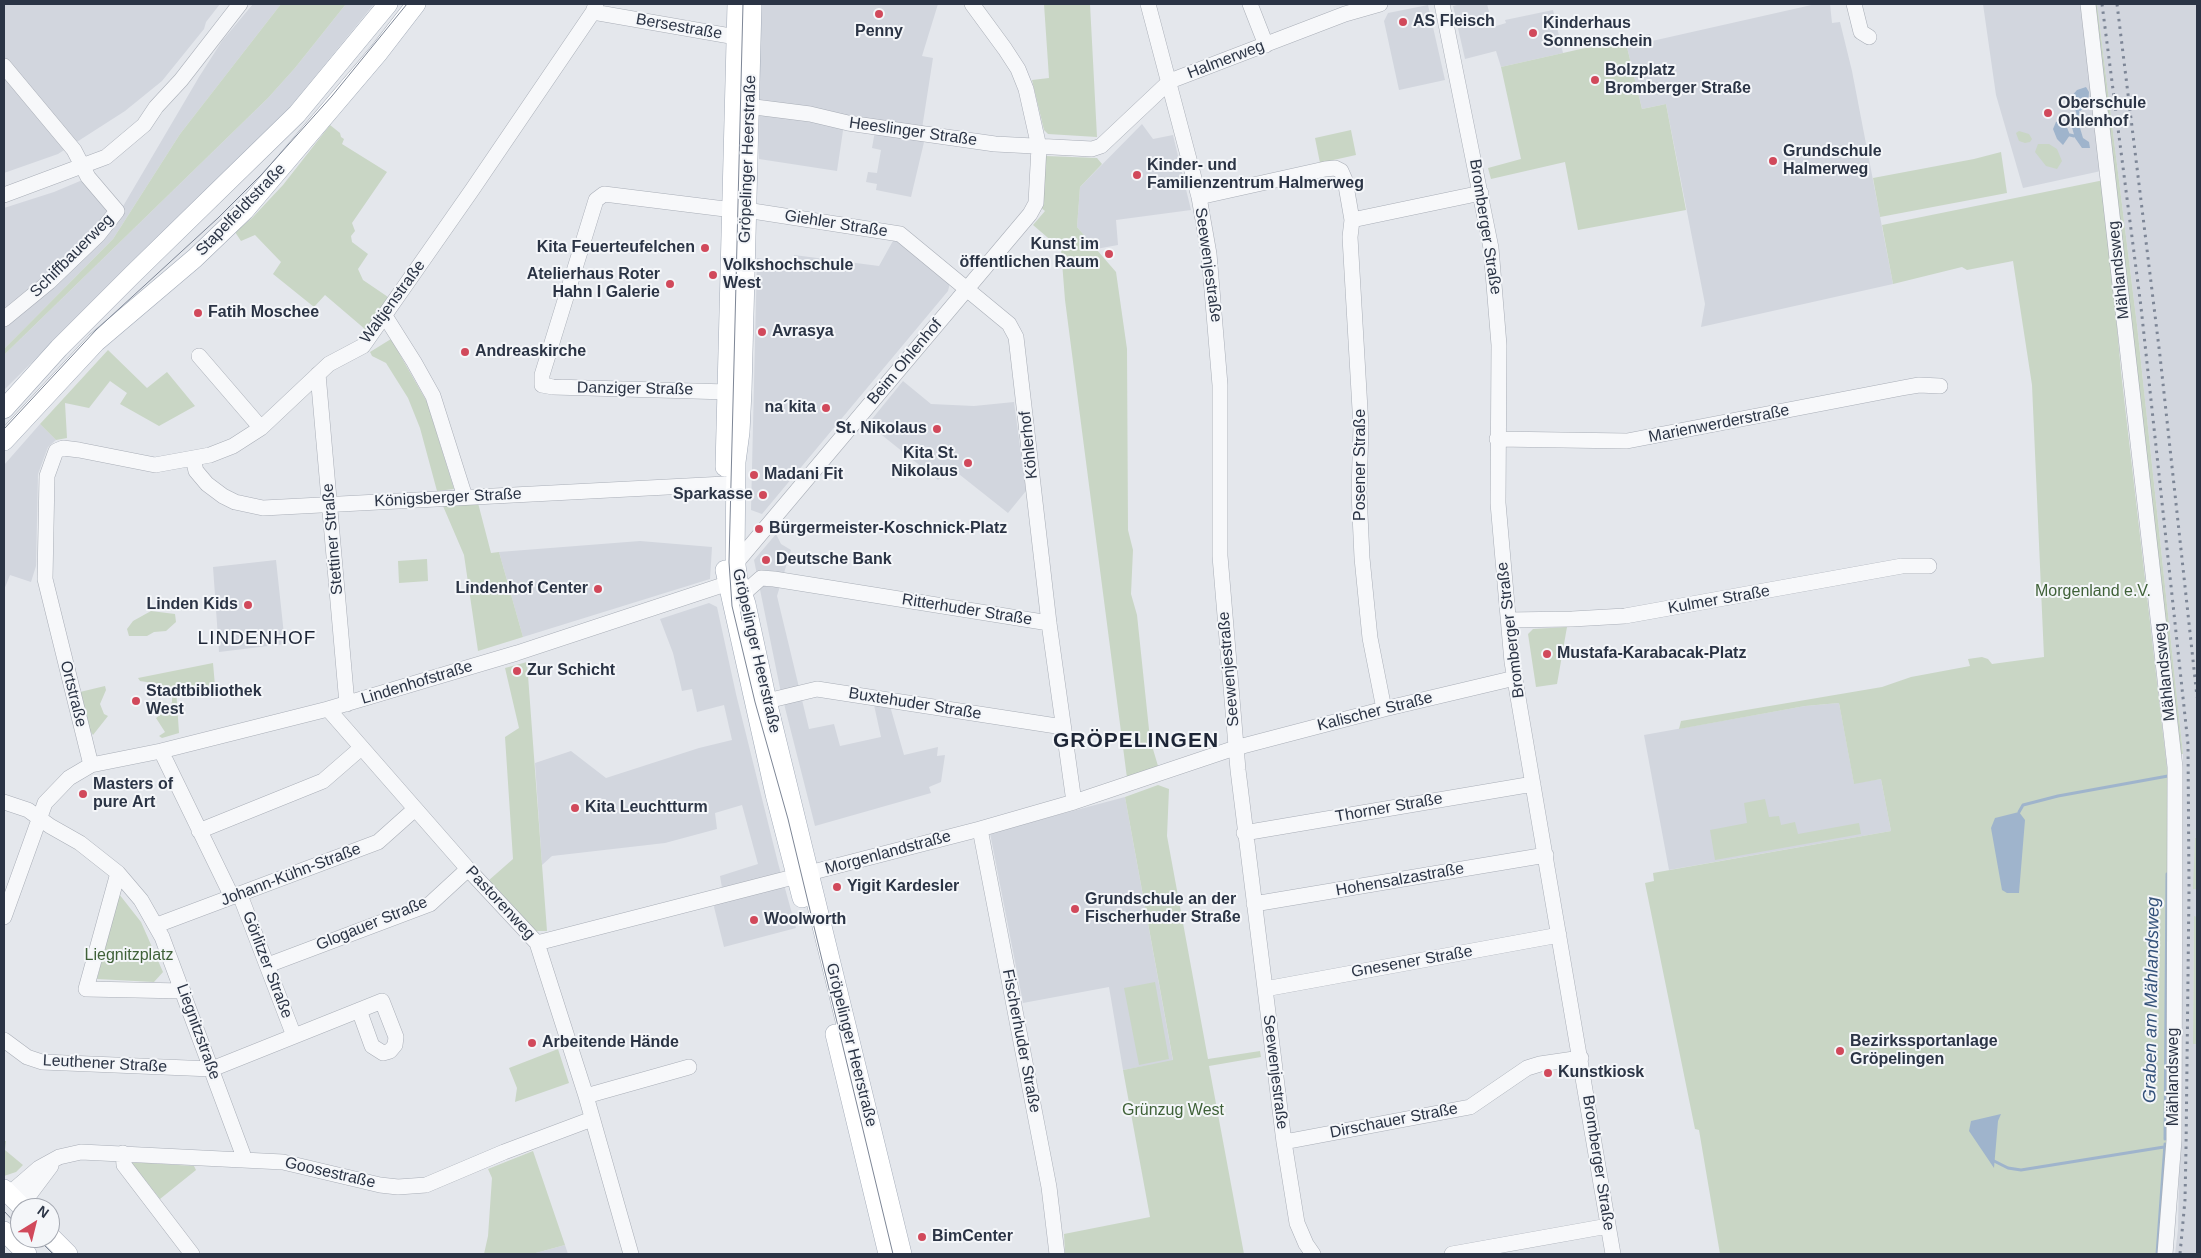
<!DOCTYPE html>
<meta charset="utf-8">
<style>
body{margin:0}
#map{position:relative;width:2201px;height:1258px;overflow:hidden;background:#e4e7ec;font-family:Helvetica,sans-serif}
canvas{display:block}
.frame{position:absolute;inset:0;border:5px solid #2b3445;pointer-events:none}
.north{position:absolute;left:10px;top:1198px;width:50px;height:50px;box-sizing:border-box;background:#f4f6f9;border:1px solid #a4a8b1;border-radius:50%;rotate:36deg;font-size:14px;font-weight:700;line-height:20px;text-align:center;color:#2b3445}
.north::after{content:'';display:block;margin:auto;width:18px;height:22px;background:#d1495b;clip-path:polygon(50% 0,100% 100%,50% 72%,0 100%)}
</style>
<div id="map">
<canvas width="2201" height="1258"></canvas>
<div class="frame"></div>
<div class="north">N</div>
</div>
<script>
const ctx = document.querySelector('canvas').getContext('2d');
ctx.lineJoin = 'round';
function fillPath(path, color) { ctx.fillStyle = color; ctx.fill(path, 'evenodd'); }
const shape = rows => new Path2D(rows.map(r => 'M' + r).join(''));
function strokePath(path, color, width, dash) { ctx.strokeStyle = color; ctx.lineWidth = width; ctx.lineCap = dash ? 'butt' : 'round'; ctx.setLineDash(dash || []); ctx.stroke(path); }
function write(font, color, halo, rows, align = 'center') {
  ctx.font = font + ' Helvetica,sans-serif'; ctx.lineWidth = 4; ctx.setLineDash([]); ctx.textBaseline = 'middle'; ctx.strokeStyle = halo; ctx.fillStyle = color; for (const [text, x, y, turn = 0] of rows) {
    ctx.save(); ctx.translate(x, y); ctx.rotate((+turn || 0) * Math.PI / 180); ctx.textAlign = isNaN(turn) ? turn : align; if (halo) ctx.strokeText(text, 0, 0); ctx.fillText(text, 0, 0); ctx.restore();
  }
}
fillPath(shape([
 [4,4,220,4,206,22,204,29,162,81,125,111,58,154,4,173],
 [253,4,281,4,180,134,113,239,4,349,4,208,54,192,92,176,122,208,199,77,222,41],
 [346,4,374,4,291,106,4,390,4,355,268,98,295,68],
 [760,4,938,4,922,56,933,58,921,135,844,124,837,171,759,159],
 [1461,4,1487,4,1493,27,1506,23,1505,20,1553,10,1563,53,1501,67,1496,51,1465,59,1453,6],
 [1816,4,1830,4,1832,23,1840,22,1852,71,1893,284,1701,327,1705,304,1666,104,1642,109,1625,39,1650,34,1652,41],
 [1983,4,2084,4,2101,171,2023,188,1996,95],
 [2097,4,2197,4,2197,837,2195,838,2194,888,2197,889,2197,917,2194,917,2193,1043,2197,1044,2197,1254,2175,1254,2178,1229,2183,939,2183,754,2137,325],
 [1428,5,1445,80,1399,90,1384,21,1388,13],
 [1142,124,1153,139,1173,135,1191,210,1116,220,1118,245,1096,249,1077,227,1080,187],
 [875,131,925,138,911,197,876,190,877,184,866,182,868,172,877,173,881,150,872,148],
 [894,239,901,242,950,283,948,291,762,514,751,510,757,258,793,264,794,255,879,266],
 [903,381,931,404,974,406,1014,402,1026,491,1008,513,950,467,938,480,868,424],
 [40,424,56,440,48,447,38,474,36,566,31,582,10,575,4,590,4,465],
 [776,534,781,544,791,550,777,596,809,729,834,724,840,746,881,737,874,705,890,706,904,755,938,747,937,756,945,755,941,782,929,787,931,793,815,826,780,688,754,560],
 [640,541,712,547,710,579,523,637,499,552],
 [276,560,285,644,219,652,213,567],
 [709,603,717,607,736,694,778,863,796,928,724,947,714,907,722,888,720,876,758,864,742,805,715,813,717,829,665,843,552,856,542,865,535,763,571,751,606,778,699,748,732,740,724,705,697,712,692,689,682,691,673,653,660,619],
 [1839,703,1854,783,1881,779,1891,831,1669,870,1644,735,1805,706],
 [1125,797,1173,1061,1123,1070,1109,987,1023,1003,990,833],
 [565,1245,568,1254,532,1254]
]), '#d2d6de');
fillPath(shape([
 [281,4,346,4,295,68,268,98,4,355,4,349,113,239,180,134],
 [1044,4,1090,4,1097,137,1048,134,1044,130,1032,80,1049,78],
 [2092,4,2097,4,2137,325,2183,754,2177,754],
 [1625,39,1642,109,1666,104,1686,210,1578,230,1565,162,1491,179,1488,168,1521,159,1501,67],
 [330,125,340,133,341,137,344,139,342,144,387,172,352,223,355,231,351,236,352,242,368,254,358,269,363,280,388,297,366,330,325,295,314,307,273,274,281,262,255,235,241,241,235,232,252,218,283,185],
 [1351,130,1356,155,1320,163,1315,138],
 [2019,131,2029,134,2032,139,2030,142,2025,143,2019,141,2016,133],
 [2038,144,2049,144,2057,149,2062,161,2057,169,2046,166,2035,152],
 [2001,152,2007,193,1880,217,1873,178,1974,159],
 [1046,156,1097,158,1102,164,1080,187,1077,227,1116,272,1127,349,1128,530,1133,550,1131,594,1137,615,1150,739,1158,766,1127,778,1065,300,1061,249,1033,225,1045,211,1040,207],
 [2104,180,2121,372,2168,777,2169,809,2166,1149,2159,1254,1720,1254,1699,1130,1695,1129,1645,883,1654,881,1653,873,1891,831,1881,779,1854,784,1839,703,1805,706,1679,729,1681,721,1882,687,1911,677,1970,666,1968,659,1982,657,1988,659,1992,664,2044,657,2032,385,2013,261,1967,270,1962,267,1893,284,1882,225],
 [391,339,427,402,454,489,437,491,420,428,408,398,386,363,372,356,370,352],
 [108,350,147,388,167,372,195,406,159,426,120,404,127,393,110,381,89,408,65,403,67,438,56,440,40,424],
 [478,503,491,553,499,552,523,637,478,651,464,555,443,506],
 [427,559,428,581,399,583,398,561],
 [151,611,175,614,176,622,166,631,154,632,147,636,129,636,127,629,133,621],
 [1567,627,1557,684,1536,687,1528,634,1533,629],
 [527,662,540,838,547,931,534,931,488,881,513,859,505,737,519,728,505,668],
 [213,663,215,686,176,688,179,733,162,738,159,736,165,732,156,718,168,709,172,702,172,695,159,684,140,681,138,678],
 [105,686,106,690,100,704,104,714,108,716,93,735,89,729,80,692],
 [1158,785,1169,789,1167,836,1208,1059,1260,1051,1261,1057,1209,1066,1244,1254,1065,1254,1064,1234,1150,1217,1123,1070,1173,1060,1125,797],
 [1765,799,1769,817,1779,816,1781,825,1795,822,1798,834,1859,823,1861,834,1715,860,1710,830,1747,823,1744,803],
 [2197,837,2197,889,2193,889,2195,838],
 [119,894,141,922,163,972,154,982,97,979],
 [2194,916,2197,917,2197,1044,2193,1044],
 [1155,982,1169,1059,1139,1065,1124,988],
 [558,1049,569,1083,515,1102,517,1088,509,1068],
 [4,1141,6,1141,5,1150,23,1165,16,1172,4,1176],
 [533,1151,565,1245,532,1254,484,1254,488,1236,492,1178,488,1169],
 [131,1162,194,1166,196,1170,160,1199]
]), '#c9d6c5');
fillPath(shape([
 [2086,87,2089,92,2088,106,2080,111,2071,108,2071,97,2077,90],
 [2078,119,2084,122,2080,128,2083,138,2089,142,2090,148,2082,148,2075,138,2071,124],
 [2061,120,2066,125,2070,135,2063,145,2057,139,2053,129,2056,122],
 [2019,812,2025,820,2019,893,2007,893,2002,890,1991,828,1995,818],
 [2001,1114,1998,1121,1994,1168,1969,1131,1971,1121]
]), '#9fb4cc');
strokePath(shape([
 [2077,110,2080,120],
 [2070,135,2074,136],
 [2019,812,2023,805,2058,796,2168,776],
 [2165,1139,2167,874],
 [1994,1161,2008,1168,2021,1170,2164,1147],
 [2157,1254,2165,1144]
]), '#9fb4cc', 3);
const minor = shape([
 [1148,4,1199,197,1209,254,1220,385,1220,556,1238,770,1284,1142,1297,1223,1306,1244,1313,1254],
 [1250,4,1266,45],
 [1442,4,1491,248,1499,345,1498,503,1512,662,1613,1254],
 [1854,4,1861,32,1869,37],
 [2088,4,2175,767,2174,1140,2165,1254],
 [593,12,736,37],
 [4,66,74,150,88,177,117,211,98,235,49,282,4,319],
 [739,105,810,114,848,123,995,144,1092,149,1101,146,1170,81,1345,14,1380,4],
 [4,195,106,157,144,125,156,107,181,80,240,4],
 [1199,197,1325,169,1335,168,1341,171,1345,180,1352,220,1350,237,1361,427,1359,492,1362,558,1370,638,1384,709],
 [746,210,900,234,1009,324,1016,337,1049,623,1074,802],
 [1352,220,1481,193],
 [385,316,414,362,433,396,465,497],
 [199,356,261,428],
 [318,374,347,704],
 [728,392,553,387,542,385,542,375,596,200,604,194,733,210],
 [1497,439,1627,441,1902,388,1919,385,1940,386],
 [193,459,196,471,207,484,223,496,235,502,263,508,725,484],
 [736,563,1030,214,1036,203,1039,147,1026,89,1018,69,1005,49,972,4],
 [743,594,761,578,774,579,1049,623],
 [1508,620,1572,619,1625,616,1902,566,1929,566],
 [767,701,817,689,1063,727],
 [328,709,468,869,537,943,586,1096,631,1254],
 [161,751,232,897],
 [91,765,45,579,47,476,56,451,63,448,79,450,155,465,210,455,233,446,261,428,329,364,363,346,472,190,593,12,596,4],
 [4,802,28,810,50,826,80,843,118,873,141,900,162,937,245,1160],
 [980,829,1049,1187,1057,1254],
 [199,831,323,781,361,748],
 [1244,833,1533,784],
 [118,873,86,989,183,991],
 [240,895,294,1036],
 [1254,904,1546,855],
 [4,917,45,803,69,778,91,765,161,751,328,709,517,653,738,580],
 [157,925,378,842,415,809],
 [537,943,980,829,1074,802,1235,748,1384,709,1515,678],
 [268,965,430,904,468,869],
 [1265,989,1559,935],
 [4,1040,27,1057,42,1062,212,1069,382,1001,396,1037,395,1045,390,1051,383,1053,372,1046,359,1010],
 [586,1096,689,1067],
 [1284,1142,1470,1107,1527,1068,1540,1064,1581,1058],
 [123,1153,124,1165,192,1254],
 [9,1194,39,1168,59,1157,81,1152,283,1162,380,1185,398,1187,426,1185,504,1152,592,1119],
 [21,1206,51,1166],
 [1452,1254,1608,1226]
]);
const major = shape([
 [752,4,742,391,740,432,736,462,735,558,738,580,746,604,767,701,902,1254],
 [4,409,59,348,132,275,297,114,388,4],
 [4,441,96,342,195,258,244,211,379,52,416,4],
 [725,467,737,4],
 [725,570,775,794,802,898],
 [835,1034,888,1254],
 [4,1189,23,1208],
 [4,1231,27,1254],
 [50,1236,68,1254]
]);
strokePath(minor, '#a9aeb7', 16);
strokePath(major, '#a3abb8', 20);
strokePath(minor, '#f7f8fa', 15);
strokePath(major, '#fff', 19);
strokePath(shape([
 [743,4,729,562,732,606,755,702,788,819,893,1254],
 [4,429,96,330,218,218,262,174,332,96,407,4],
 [737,583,742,620],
 [4,1211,20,1228],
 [37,1238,53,1254]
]), '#7d8696', 1);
strokePath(shape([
 [2102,4,2141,307,2188,744,2189,890,2186,1149,2185,1200,2180,1254],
 [2117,4,2160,356,2197,697]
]), '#7d8696', 3, [2.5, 5]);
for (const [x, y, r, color] of [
 [879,14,5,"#d1495b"],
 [1403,22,5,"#d1495b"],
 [1533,33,5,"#d1495b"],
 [1595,80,5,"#d1495b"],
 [2048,113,5,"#d1495b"],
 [1773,161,5,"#d1495b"],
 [1137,175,5,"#d1495b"],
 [705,248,5,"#d1495b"],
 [1109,254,5,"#d1495b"],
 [713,275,5,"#d1495b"],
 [670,284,5,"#d1495b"],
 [198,313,5,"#d1495b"],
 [762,332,5,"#d1495b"],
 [465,352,5,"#d1495b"],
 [826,408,5,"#d1495b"],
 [937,429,5,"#d1495b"],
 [968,463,5,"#d1495b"],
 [754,475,5,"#d1495b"],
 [763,495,5,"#d1495b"],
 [759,529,5,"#d1495b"],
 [766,560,5,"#d1495b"],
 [598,589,5,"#d1495b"],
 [248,605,5,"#d1495b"],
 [1547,654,5,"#d1495b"],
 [517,671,5,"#d1495b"],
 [136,701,5,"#d1495b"],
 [83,794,5,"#d1495b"],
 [575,808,5,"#d1495b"],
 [837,887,5,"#d1495b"],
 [1075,909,5,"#d1495b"],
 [754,920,5,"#d1495b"],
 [532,1043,5,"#d1495b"],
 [1840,1051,5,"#d1495b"],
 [1548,1073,5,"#d1495b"],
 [922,1237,5,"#d1495b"]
]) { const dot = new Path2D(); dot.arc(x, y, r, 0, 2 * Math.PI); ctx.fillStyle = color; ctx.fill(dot); strokePath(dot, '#f4f6f9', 2); }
write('bold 16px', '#2b3445', '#f4f6f9', [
 ["AS Fleisch",1413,22],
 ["Kinderhaus",1543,24],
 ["Sonnenschein",1543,42],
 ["Penny",879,32,"center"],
 ["Bolzplatz",1605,71],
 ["Bromberger Straße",1605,89],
 ["Oberschule",2058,104],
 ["Ohlenhof",2058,122],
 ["Grundschule",1783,152],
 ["Halmerweg",1783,170],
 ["Kinder- und",1147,166],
 ["Familienzentrum Halmerweg",1147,184],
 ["Kunst im",1099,245,"right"],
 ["öffentlichen Raum",1099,263,"right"],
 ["Kita Feuerteufelchen",695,248,"right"],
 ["Volkshochschule",723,266],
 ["West",723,284],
 ["Atelierhaus Roter",660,275,"right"],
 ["Hahn I Galerie",660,293,"right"],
 ["Fatih Moschee",208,313],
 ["Avrasya",772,332],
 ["Andreaskirche",475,352],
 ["na´kita",816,408,"right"],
 ["St. Nikolaus",927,429,"right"],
 ["Kita St.",958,454,"right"],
 ["Nikolaus",958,472,"right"],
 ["Madani Fit",764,475],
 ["Sparkasse",753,495,"right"],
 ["Bürgermeister-Koschnick-Platz",769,529],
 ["Deutsche Bank",776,560],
 ["Lindenhof Center",588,589,"right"],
 ["Linden Kids",238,605,"right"],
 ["Mustafa-Karabacak-Platz",1557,654],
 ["Zur Schicht",527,671],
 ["Stadtbibliothek",146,692],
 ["West",146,710],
 ["Masters of",93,785],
 ["pure Art",93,803],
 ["Kita Leuchtturm",585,808],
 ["Yigit Kardesler",847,887],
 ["Grundschule an der",1085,900],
 ["Fischerhuder Straße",1085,918],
 ["Woolworth",764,920],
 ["Bezirkssportanlage",1850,1042],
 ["Gröpelingen",1850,1060],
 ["Arbeitende Hände",542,1043],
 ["Kunstkiosk",1558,1073],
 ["BimCenter",932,1237]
], 'left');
write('16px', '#2b3445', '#f4f6f9', [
 ["Bersestraße",679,27,10],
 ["Halmerweg",1226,60,-21],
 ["Heeslinger Straße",913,132,8],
 ["Gröpelinger Heerstraße",748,159,-88],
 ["Stapelfeldtstraße",241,210,-46],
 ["Giehler Straße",836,224,9],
 ["Bromberger Straße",1485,227,81],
 ["Schiffbauerweg",72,256,-45],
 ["Seewenjestraße",1208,265,82],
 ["Mählandsweg",2119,270,-96],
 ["Waltjenstraße",393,302,-54],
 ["Beim Ohlenhof",905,362,-50],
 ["Danziger Straße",635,389,1],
 ["Marienwerderstraße",1719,424,-11],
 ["Köhlerhof",1029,445,-96],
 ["Posener Straße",1361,465,-90],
 ["Königsberger Straße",448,498,-3],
 ["Stettiner Straße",333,539,-95],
 ["Kulmer Straße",1719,600,-10],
 ["Ritterhuder Straße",967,610,9],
 ["Bromberger Straße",1511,630,-97],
 ["Gröpelinger Heerstraße",756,651,77],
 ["Seewenjestraße",1229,669,-95],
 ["Mählandsweg",2165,672,-96],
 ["Lindenhofstraße",417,683,-17],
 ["Ortstraße",73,694,76],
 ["Buxtehuder Straße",915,704,9],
 ["Kalischer Straße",1375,712,-14],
 ["Thorner Straße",1389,808,-10],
 ["Morgenlandstraße",888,853,-15],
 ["Johann-Kühn-Straße",291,875,-21],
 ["Hohensalzastraße",1400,880,-10],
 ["Pastorenweg",500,903,47],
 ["Glogauer Straße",372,924,-22],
 ["Gnesener Straße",1412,962,-10],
 ["Görlitzer Straße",267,965,69],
 ["Liegnitzstraße",198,1032,70],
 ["Fischerhuder Straße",1021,1041,79],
 ["Gröpelinger Heerstraße",851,1045,76],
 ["Leuthener Straße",105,1064,3],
 ["Seewenjestraße",1275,1072,83],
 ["Mählandsweg",2174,1077,-90],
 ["Dirschauer Straße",1394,1121,-11],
 ["Bromberger Straße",1598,1163,81],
 ["Goosestraße",330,1173,13]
]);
write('16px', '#3f6138', '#f4f6f9', [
 ["Morgenland e.V.",2093,592],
 ["Liegnitzplatz",129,956],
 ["Grünzug West",1173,1111]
]);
write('italic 18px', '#34527a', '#f4f6f9', [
 ["Graben am Mählandsweg",2152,1000,-89]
]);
ctx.letterSpacing = '1px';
write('19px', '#1d2536', '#f4f6f9', [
 ["LINDENHOF",257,639]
]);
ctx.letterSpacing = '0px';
ctx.letterSpacing = '1px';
write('bold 21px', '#1d2536', '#f4f6f9', [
 ["GRÖPELINGEN",1136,741]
]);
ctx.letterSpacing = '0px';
</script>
